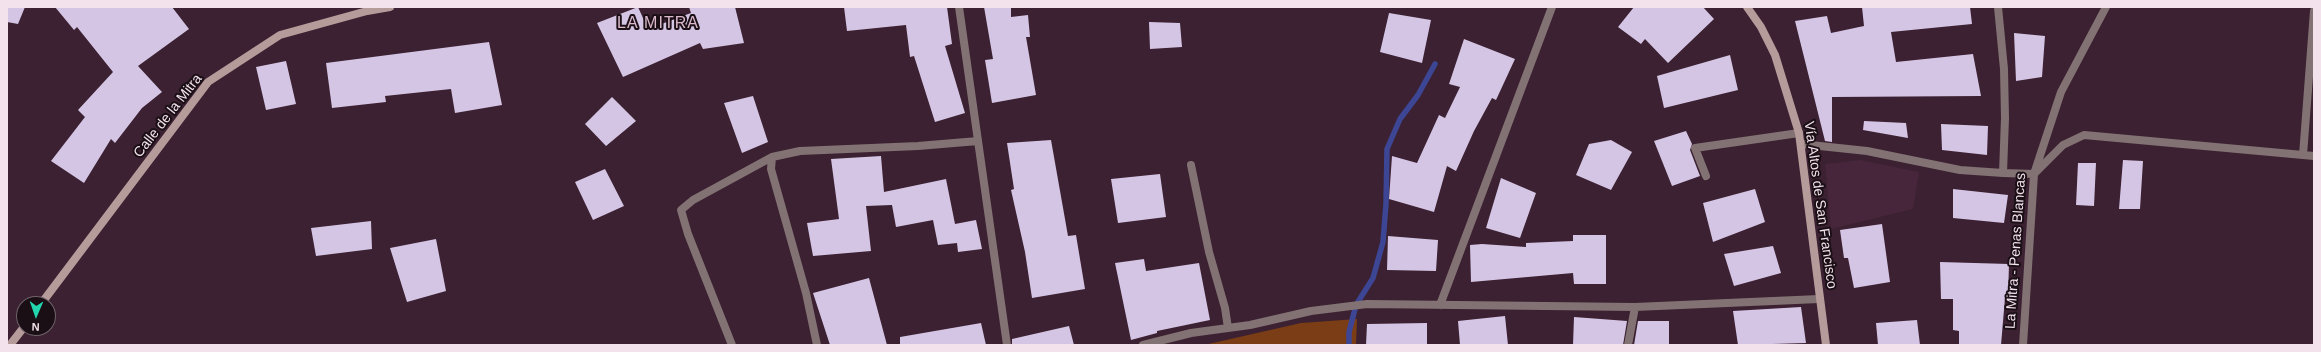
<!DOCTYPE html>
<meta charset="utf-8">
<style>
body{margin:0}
#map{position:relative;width:2321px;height:352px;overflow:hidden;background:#3b2131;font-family:Helvetica,sans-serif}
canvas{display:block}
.frame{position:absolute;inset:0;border:8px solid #f3e1eb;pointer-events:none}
.north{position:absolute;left:16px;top:296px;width:40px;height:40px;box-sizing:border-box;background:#1b0f16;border:1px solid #71636b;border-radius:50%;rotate:182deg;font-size:11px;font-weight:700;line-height:16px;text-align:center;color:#f3e1eb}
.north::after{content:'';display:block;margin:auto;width:14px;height:18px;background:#23d5af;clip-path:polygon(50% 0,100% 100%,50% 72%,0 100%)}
</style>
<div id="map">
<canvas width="2321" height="352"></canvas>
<div class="frame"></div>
<div class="north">N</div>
</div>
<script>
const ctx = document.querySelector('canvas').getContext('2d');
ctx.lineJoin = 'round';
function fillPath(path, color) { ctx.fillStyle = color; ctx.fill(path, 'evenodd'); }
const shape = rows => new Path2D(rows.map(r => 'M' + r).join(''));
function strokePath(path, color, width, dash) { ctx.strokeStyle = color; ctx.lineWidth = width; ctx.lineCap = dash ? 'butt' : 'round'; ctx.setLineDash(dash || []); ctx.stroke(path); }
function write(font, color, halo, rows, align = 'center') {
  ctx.font = font + ' Helvetica,sans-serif'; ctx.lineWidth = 4; ctx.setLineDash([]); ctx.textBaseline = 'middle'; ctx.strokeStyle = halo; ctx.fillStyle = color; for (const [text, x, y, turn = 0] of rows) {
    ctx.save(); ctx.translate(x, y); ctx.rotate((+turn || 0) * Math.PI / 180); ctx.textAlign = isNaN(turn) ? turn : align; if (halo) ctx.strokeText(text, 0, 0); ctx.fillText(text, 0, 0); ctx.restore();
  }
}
fillPath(shape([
 [1860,160,1919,172,1913,209,1831,229,1825,164]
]), '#47263b');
fillPath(shape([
 [1357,319,1356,345,1204,345,1301,323]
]), '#7a3d15');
strokePath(shape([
 [1349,345,1349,332,1356,305,1373,278,1383,242,1386,204,1387,149,1400,119,1418,95,1435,64]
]), '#3d4694', 5.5);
fillPath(shape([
 [7,7,25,7,18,24,7,22],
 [55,7,172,7,189,29,138,66,162,92,142,108,115,143,111,139,84,183,51,161,85,117,78,110,113,72,77,27,74,30],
 [638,7,648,29,691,13,689,7,735,7,744,43,703,49,700,43,623,77,597,23],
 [844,7,947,7,952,44,945,46,965,113,935,122,914,56,910,57,906,25,847,31],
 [984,7,1011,7,1011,17,1028,15,1030,37,1026,37,1036,95,992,103,985,60,993,59],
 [1634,7,1703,7,1714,19,1668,63,1645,39,1641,44,1618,27],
 [1862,7,1970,7,1972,24,1891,32,1896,62,1973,54,1981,96,1832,97,1832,142,1825,141,1795,21,1827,16,1831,33,1864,26],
 [1389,13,1431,20,1422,63,1380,52],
 [1149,22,1180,23,1182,47,1150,49],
 [2014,33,2045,36,2042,77,2016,81],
 [1464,39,1515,59,1496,100,1492,98,1474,131,1456,171,1447,166,1434,212,1389,199,1392,156,1417,163,1439,115,1445,118,1460,87,1449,84],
 [489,42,502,105,455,113,451,89,385,96,386,102,332,108,326,63],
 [1730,55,1738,90,1664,108,1657,76],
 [286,61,296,104,266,110,256,67],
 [753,96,768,142,742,153,724,103],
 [612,97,636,121,606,146,585,124],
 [1864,121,1906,123,1908,138,1863,130],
 [1941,124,1988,126,1987,155,1942,150],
 [1686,131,1692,144,1690,150,1700,176,1672,186,1654,141],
 [1051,140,1068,236,1076,235,1085,289,1032,298,1025,252,1011,190,1014,189,1007,143],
 [1611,140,1632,152,1611,190,1576,175,1589,144],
 [881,156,884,192,946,179,955,224,976,220,982,249,958,252,957,243,938,245,933,220,896,227,892,205,866,206,871,251,813,256,807,223,839,219,831,159],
 [2123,160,2143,161,2140,209,2119,209],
 [2078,163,2096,163,2094,206,2076,205],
 [605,169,624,206,593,220,575,182],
 [1160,174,1166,217,1118,223,1111,179],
 [1501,178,1536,193,1520,238,1486,228],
 [1755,189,1765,222,1713,242,1703,203],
 [1953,189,2008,195,2004,223,1953,218],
 [371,221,372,249,316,256,311,228],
 [1882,224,1890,282,1854,288,1848,258,1844,258,1840,230],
 [1573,235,1606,235,1606,284,1574,284,1573,273,1471,282,1470,245,1482,244,1526,247,1526,243,1573,241],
 [1388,236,1438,240,1436,271,1387,270],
 [436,239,446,291,407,302,390,248],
 [1773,246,1781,273,1734,286,1724,254],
 [1144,259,1146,271,1199,263,1210,320,1157,331,1157,333,1131,340,1115,263],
 [1940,262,2009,264,2008,298,2005,298,2001,345,1959,345,1959,331,1953,330,1953,299,1941,299],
 [869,278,887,345,830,345,813,293],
 [1801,307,1806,343,1738,345,1733,311],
 [1505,316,1508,345,1460,345,1458,321],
 [1574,317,1627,321,1623,345,1573,345],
 [1917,320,1920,345,1878,345,1876,323],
 [1638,321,1669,321,1669,345,1634,345],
 [981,323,986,345,900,345,900,337],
 [1427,323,1427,345,1366,345,1367,324],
 [1069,326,1074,345,1012,345,1012,339]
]), '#d5c5e5');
strokePath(shape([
 [959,7,1007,345],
 [1998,7,2004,69,2005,118,2003,173],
 [1801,144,1867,151,1960,170,2003,173,2034,174,2063,145,2084,135,2314,156],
 [2303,155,2314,11],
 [1191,165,1209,252,1225,308,1228,328],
 [1706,176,1695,148,1799,133],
 [1440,305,1552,7],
 [732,345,688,234,681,210,693,200,772,157],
 [817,345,806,293,771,169,772,157,800,151,918,146,978,141],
 [1143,345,1191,333,1250,325,1311,311,1367,304,1635,307,1819,299],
 [1628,345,1635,307],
 [2023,345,2034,174,2061,92,2106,7]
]), '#837273', 8);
strokePath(shape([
 [1747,7,1761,27,1775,55,1799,133,1826,345],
 [41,304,208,82,280,35,367,11,390,7],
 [10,345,24,327]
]), '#b69b9b', 8);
write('14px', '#f3e1eb', '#1b0f16', [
 ["Calle de la Mitra",168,116,-52],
 ["Vía Altos de San Francisco",1820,205,82],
 ["La Mitra - Penas Blancas",2016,251,-86]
]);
ctx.letterSpacing = '1px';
write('16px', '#dab8cc', '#1b0f16', [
 ["LA MITRA",658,24]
]);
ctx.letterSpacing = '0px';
</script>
